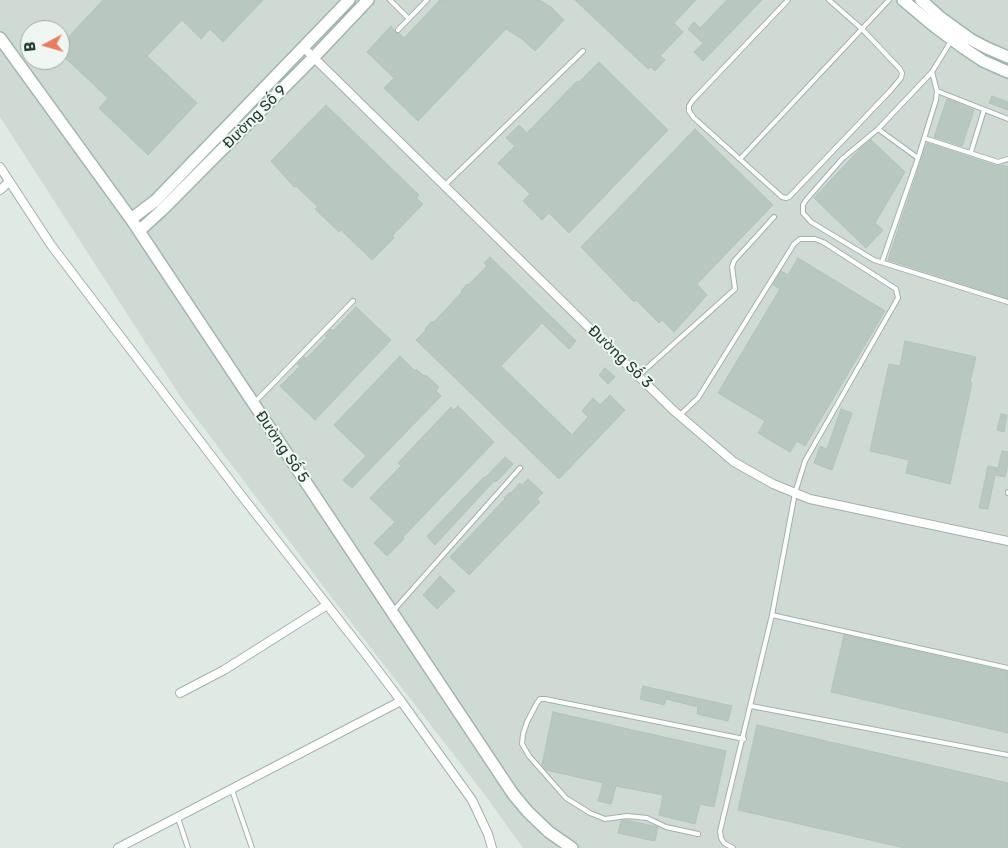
<!DOCTYPE html>
<meta charset="utf-8">
<style>
body{margin:0}
#map{position:relative;width:1008px;height:848px;overflow:hidden;background:#e0eae5;font-family:Rubik,sans-serif}
canvas{display:block}
.north{position:absolute;left:20px;top:20px;width:50px;height:50px;box-sizing:border-box;background:#f0f7f3;border:1px solid #9eaba6;border-radius:50%;rotate:264deg;font-size:14px;font-weight:700;line-height:20px;text-align:center;color:#223932}
.north::after{content:'';display:block;margin:auto;width:18px;height:22px;background:#e67f62;clip-path:polygon(50% 0,100% 100%,50% 72%,0 100%)}
</style>
<div id="map">
<canvas width="1008" height="848"></canvas>
<div class="north">B</div>
</div>
<script>
const ctx = document.querySelector('canvas').getContext('2d');
ctx.lineJoin = 'round';
function fillPath(path, color) { ctx.fillStyle = color; ctx.fill(path, 'evenodd'); }
const shape = rows => new Path2D(rows.map(r => 'M' + r).join(''));
function strokePath(path, color, width, dash) { ctx.strokeStyle = color; ctx.lineWidth = width; ctx.lineCap = dash ? 'butt' : 'round'; ctx.setLineDash(dash || []); ctx.stroke(path); }
function write(font, color, halo, rows, align = 'center') {
  ctx.font = font + ' Rubik,sans-serif'; ctx.lineWidth = 4; ctx.setLineDash([]); ctx.textBaseline = 'middle'; ctx.strokeStyle = halo; ctx.fillStyle = color; for (const [text, x, y, turn = 0] of rows) {
    ctx.save(); ctx.translate(x, y); ctx.rotate((+turn || 0) * Math.PI / 180); ctx.textAlign = isNaN(turn) ? turn : align; if (halo) ctx.strokeText(text, 0, 0); ctx.fillText(text, 0, 0); ctx.restore();
  }
}
fillPath(shape([
 [0,0,1008,0,1008,848,523,848,485,795,336,603,182,399,0,117],
 [30,30,60,30,60,60,30,60]
]), '#cfdad4');
const building = shape([
 [103,0,263,0,223,42,210,29,201,39,182,20,147,56,197,103,148,155,99,108,108,98,60,53,60,46,103,0],
 [440,0,539,0,551,7,564,20,535,51,522,39,506,29,418,121,384,88,394,78,367,52,391,26,396,33,399,33,404,38,440,0],
 [575,0,696,0,674,23,683,32,660,56,665,60,655,71,651,67,648,69,575,0],
 [727,0,762,0,703,61,694,52,703,43,688,29,694,22,700,28,727,0],
 [599,62,668,130,569,233,549,213,542,220,523,201,530,194,498,163,515,146,506,138,519,125,527,133,577,81,579,82,599,62],
 [992,96,1008,102,1008,110,989,103,992,96],
 [947,99,974,110,962,146,934,137,947,99],
 [326,105,419,195,416,198,423,204,392,236,394,238,372,260,341,230,339,232,315,209,318,207,296,186,294,187,271,161,326,105],
 [695,129,773,205,697,284,707,295,674,332,662,320,659,323,636,300,634,302,581,247,695,129],
 [871,140,905,172,875,223,883,230,866,248,814,198,861,148,871,140],
 [927,143,997,166,1002,165,1008,167,1008,298,888,260,927,143],
 [490,257,576,341,569,349,542,323,501,366,572,435,588,417,582,411,593,398,600,405,610,395,625,410,559,479,416,340,426,330,425,329,432,321,433,323,462,292,461,291,467,284,468,285,487,266,484,263,490,257],
 [798,258,885,311,805,446,797,441,790,452,758,433,765,421,718,393,780,289,773,285,781,271,788,275,798,258],
 [356,307,391,340,315,420,280,386,300,366,297,364,304,357,306,359,327,337,325,336,331,329,333,331,356,307],
 [905,341,976,357,970,382,972,383,950,484,906,473,909,460,870,451,889,364,900,366,905,341],
 [400,356,415,371,416,369,424,376,426,375,439,387,436,391,441,396,352,488,343,480,366,456,334,425,400,356],
 [605,368,615,377,608,384,599,375,605,368],
 [458,406,494,442,403,537,404,539,387,556,374,543,395,522,370,498,401,466,398,463,451,407,454,410,458,406],
 [841,409,852,413,832,470,814,463,820,446,827,449,841,409],
 [1001,414,1007,415,1004,432,997,430,1001,414],
 [1002,451,1008,452,1008,464,1005,477,995,475,988,509,979,508,988,466,998,468,1002,451],
 [505,457,513,464,496,482,495,480,435,545,427,536,484,477,485,478,505,457],
 [528,479,543,493,537,499,540,502,469,575,450,557,505,499,504,498,510,492,511,493,520,483,522,485,528,479],
 [440,576,455,591,437,609,423,595,440,576],
 [844,635,1008,672,1008,733,831,692,844,635],
 [643,686,732,706,728,721,697,714,698,707,666,699,664,705,640,699,643,686],
 [553,712,726,751,714,807,700,804,695,824,659,815,663,795,616,786,611,804,598,801,603,783,546,770,542,765,553,712],
 [757,725,1008,783,1008,848,905,848,738,810,757,725],
 [626,820,658,827,655,841,618,833,621,821,626,820]
]);
fillPath(building, '#b9c7c1');
strokePath(building, '#b3c3bc', 1);
const lane = shape([
 [390,0,409,19],
 [788,0,693,100,689,106,689,111,694,118,782,197,786,198,789,197,891,90,901,78,902,73,900,69,862,29,829,0],
 [398,30,427,0],
 [951,41,932,72,878,129,842,159,806,200,803,205,803,213,811,222,874,260,1008,302],
 [937,91,1008,119],
 [878,129,918,158],
 [924,138,998,162,1008,159],
 [971,152,984,110],
 [741,158,889,0],
 [444,186,583,51],
 [882,262,918,158,936,100,937,91,932,72],
 [638,376,735,289,732,267,734,261,774,217],
 [255,402,353,301],
 [680,415,698,398,794,244,800,239,815,239,823,242,896,289,898,298,805,461,795,493,772,615,720,831,721,838,724,843,733,848],
 [1008,492,1008,493],
 [394,610,520,468],
 [772,615,1008,668],
 [751,706,1008,755],
 [232,790,252,848],
 [178,818,188,848],
 [698,834,666,827,647,818,627,816,605,819,590,813,566,798,529,756,522,744,523,734,527,722,537,703,540,699,545,699,744,739]
]);
const street = shape([
 [304,48,673,410,734,462,773,484,810,499,1008,541],
 [0,167,51,245,241,495,364,652,401,701,472,800,488,834,492,848],
 [0,190,9,182],
 [180,693,224,670,327,605],
 [118,848,401,701]
]);
const secondary = shape([
 [903,0,934,26,965,49,983,61,1008,72],
 [921,0,941,18,970,39,987,48,1008,57],
 [0,38,131,219,513,794,528,812,549,832,572,848],
 [131,219,155,201,349,0],
 [139,231,161,211,313,58,368,0]
]);
strokePath(lane, '#a3b1ac', 6);
strokePath(street, '#a3b1ac', 10);
strokePath(secondary, '#a0b5ad', 14);
strokePath(lane, '#fff', 4);
strokePath(street, '#fff', 8);
strokePath(secondary, '#fff', 11);
write('15px', '#223932', '#f0f7f3', [
 ["Đường Số 9",255,117,-45],
 ["Đường Số 3",620,357,44],
 ["Đường Số 5",282,447,56]
]);
</script>
